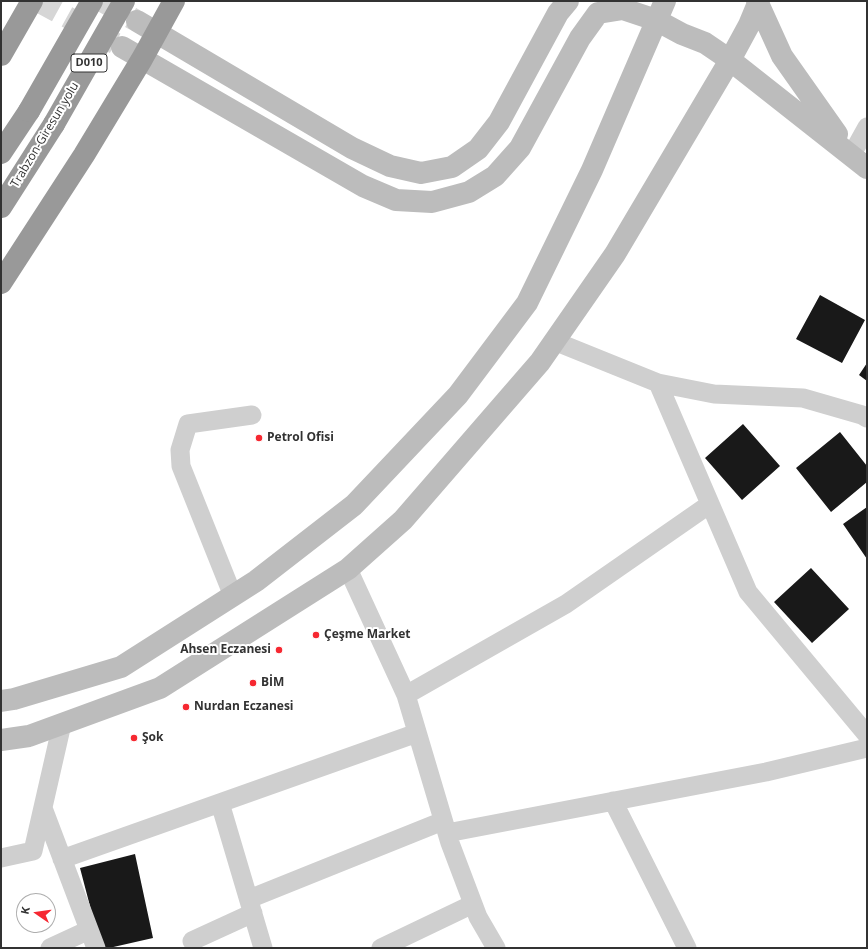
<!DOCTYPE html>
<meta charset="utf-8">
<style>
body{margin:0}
#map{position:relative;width:868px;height:949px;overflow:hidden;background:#fff;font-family:"Open Sans",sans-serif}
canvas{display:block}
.frame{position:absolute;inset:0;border:2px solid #323232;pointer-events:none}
.north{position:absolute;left:16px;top:893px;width:40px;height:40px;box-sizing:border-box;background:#fff;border:1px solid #adadad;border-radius:50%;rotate:283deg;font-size:11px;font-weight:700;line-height:16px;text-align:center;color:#323232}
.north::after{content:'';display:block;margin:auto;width:14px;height:18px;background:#f62831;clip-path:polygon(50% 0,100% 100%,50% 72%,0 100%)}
</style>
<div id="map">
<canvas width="868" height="949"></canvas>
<div class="frame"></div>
<div class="north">K</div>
</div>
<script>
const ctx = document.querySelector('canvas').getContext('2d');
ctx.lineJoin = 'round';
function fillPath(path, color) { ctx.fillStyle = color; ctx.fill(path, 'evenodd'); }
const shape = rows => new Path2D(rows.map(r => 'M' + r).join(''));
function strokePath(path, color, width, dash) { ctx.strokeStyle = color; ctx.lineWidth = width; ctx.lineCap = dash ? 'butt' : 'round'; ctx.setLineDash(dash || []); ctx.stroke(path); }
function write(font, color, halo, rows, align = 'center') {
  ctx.font = font + ' "Open Sans",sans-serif'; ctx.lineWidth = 4; ctx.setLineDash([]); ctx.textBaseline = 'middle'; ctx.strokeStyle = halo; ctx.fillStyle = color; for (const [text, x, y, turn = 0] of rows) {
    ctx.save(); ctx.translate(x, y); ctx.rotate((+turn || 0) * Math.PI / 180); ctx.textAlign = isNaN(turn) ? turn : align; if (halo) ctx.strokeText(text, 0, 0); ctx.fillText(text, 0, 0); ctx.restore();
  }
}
fillPath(shape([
 [820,295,865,320,842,363,796,339],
 [867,363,867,381,859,375],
 [743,424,780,466,742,500,705,458],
 [840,432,867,466,867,482,831,512,796,468],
 [867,507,867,559,843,524],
 [811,568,849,609,812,643,774,602],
 [135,854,153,938,109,948,101,948,80,868]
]), '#191919');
strokePath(shape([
 [38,1,120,46],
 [102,1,135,20]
]), '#d6d6d6', 22, [22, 11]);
strokePath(shape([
 [852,154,867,127],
 [554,341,658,383,714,394,803,398,862,415,867,418],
 [658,383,748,592,867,735],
 [348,569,406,695,450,843,478,917,496,948],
 [233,596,181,466,180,450,188,424,252,415],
 [406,695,566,604,710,504],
 [613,801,687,948],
 [220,803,263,948],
 [43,808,96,948],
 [447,833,766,772,867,748],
 [1,858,33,851,62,724],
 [62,859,417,733],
 [249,899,443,821],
 [192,941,253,913],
 [50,948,89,930],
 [381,948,473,904]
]), '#cfcfcf', 19);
strokePath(shape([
 [757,1,782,56,837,134],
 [137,21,352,148,390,166,421,173,452,167,478,149,499,122,558,13,568,1],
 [122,47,363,186,396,200,432,202,469,192,495,176,520,148,580,38,598,13,623,9,656,20,682,34,705,43,730,60,867,168],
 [1,701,14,699,121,667,256,581,354,505,458,395,527,303,592,170,665,1],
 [1,740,29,736,160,688,348,569,403,520,540,362,615,254,730,60,749,25,759,1]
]), '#bcbcbc', 22);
strokePath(shape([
 [1,55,32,1],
 [1,153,29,111],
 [1,207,54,124],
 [1,283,84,155,142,59,174,1]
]), '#999', 22);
strokePath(shape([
 [29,111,92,1],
 [54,124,124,1]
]), '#999', 22);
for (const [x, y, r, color] of [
 [259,438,4,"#f62831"],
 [316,635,4,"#f62831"],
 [279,650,4,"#f62831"],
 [253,683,4,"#f62831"],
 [186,707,4,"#f62831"],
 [134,738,4,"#f62831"]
]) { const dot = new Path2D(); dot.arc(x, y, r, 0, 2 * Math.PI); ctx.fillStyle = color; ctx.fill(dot); strokePath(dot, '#fff', 1.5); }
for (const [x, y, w] of [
 [89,63,36]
]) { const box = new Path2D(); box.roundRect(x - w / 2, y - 9, w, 18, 3); ctx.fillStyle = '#fff'; ctx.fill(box); strokePath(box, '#323232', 1); }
write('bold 11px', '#323232', null, [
 ["D010",89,63]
]);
write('12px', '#323232', '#fff', [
 ["Trabzon-Giresun yolu",45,135,-59]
]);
write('bold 12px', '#323232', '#fff', [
 ["Petrol Ofisi",267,438],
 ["Çeşme Market",324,635],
 ["Ahsen Eczanesi",271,650,"right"],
 ["BİM",261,683],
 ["Nurdan Eczanesi",194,707],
 ["Şok",142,738]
], 'left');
</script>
